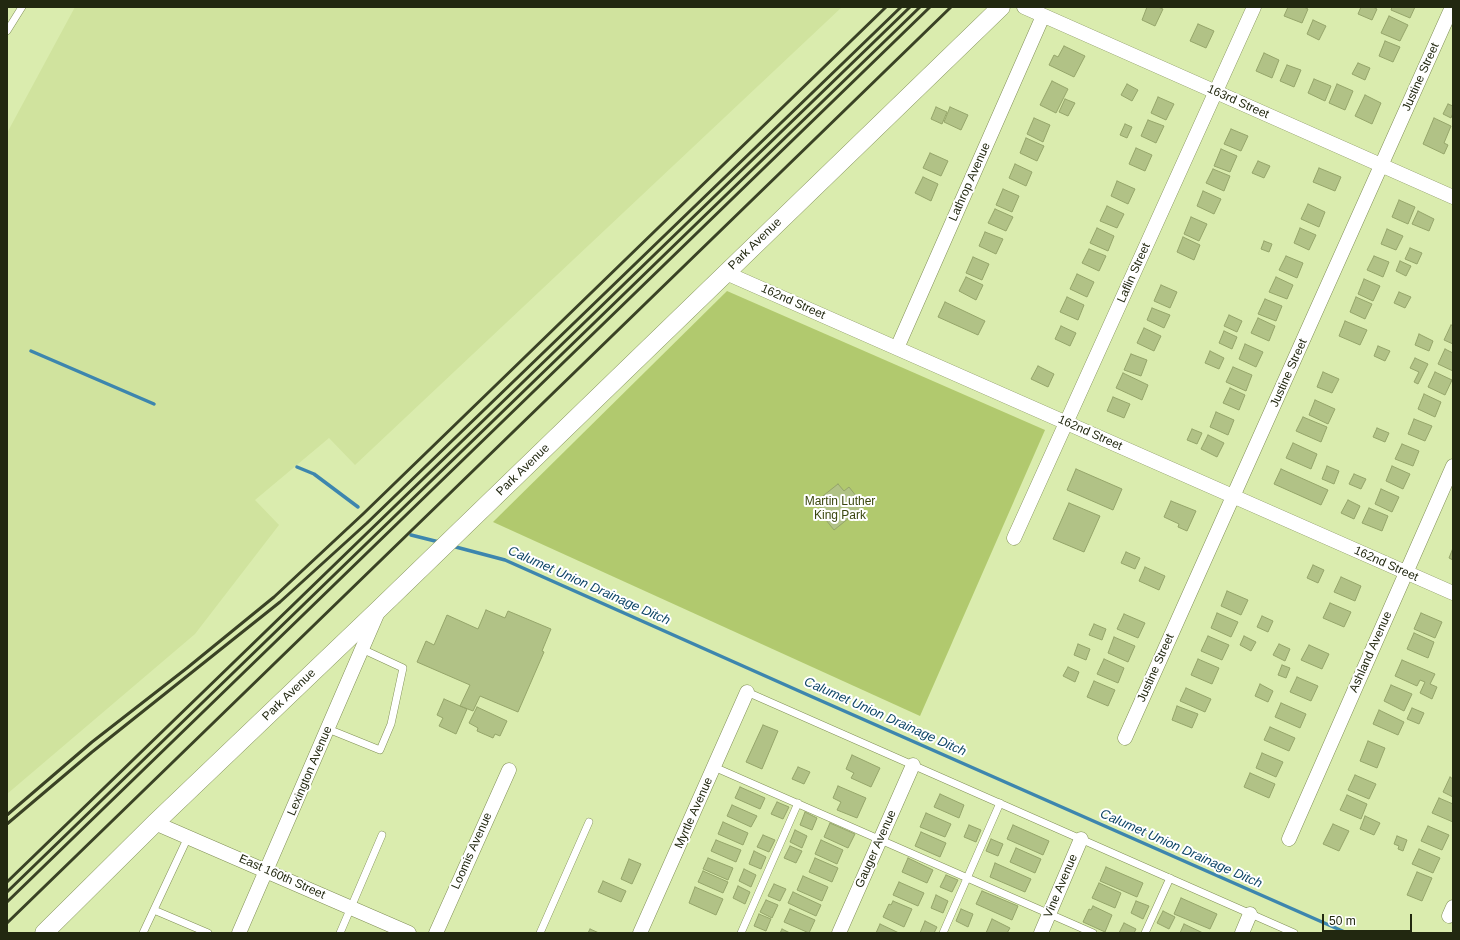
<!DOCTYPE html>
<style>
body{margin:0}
#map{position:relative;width:1460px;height:940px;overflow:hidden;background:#daecae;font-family:Helvetica,sans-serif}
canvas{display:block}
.frame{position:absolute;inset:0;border:8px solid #222810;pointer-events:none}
.scale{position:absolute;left:1322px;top:914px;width:90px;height:18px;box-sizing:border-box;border:2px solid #222810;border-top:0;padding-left:5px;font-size:12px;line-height:14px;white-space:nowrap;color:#222810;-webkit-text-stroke:3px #fff;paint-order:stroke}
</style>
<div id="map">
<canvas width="1460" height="940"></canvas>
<div class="frame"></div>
<div class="scale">50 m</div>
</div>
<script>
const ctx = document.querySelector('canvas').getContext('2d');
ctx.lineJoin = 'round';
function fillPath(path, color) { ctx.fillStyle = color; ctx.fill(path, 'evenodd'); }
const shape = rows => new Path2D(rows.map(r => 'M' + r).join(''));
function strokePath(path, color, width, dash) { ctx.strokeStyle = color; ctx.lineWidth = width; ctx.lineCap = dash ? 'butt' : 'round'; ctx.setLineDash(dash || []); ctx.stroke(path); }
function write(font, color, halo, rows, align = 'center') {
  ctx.font = font + ' Helvetica,sans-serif'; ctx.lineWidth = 4; ctx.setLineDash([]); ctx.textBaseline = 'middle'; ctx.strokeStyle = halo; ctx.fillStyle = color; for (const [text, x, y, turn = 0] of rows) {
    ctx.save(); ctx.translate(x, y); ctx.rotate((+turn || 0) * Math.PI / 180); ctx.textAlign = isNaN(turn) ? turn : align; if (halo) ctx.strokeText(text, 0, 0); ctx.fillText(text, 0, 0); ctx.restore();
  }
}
fillPath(shape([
 [75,7,842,7,355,465,329,438,255,500,279,525,195,634,7,794,7,133]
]), '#d0e39e');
fillPath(shape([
 [727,291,1045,430,920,716,493,522]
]), '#b1c96e');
strokePath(shape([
 [31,351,154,404],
 [297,467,314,474,358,507],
 [411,535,439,542],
 [452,546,505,560,808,695,1347,933]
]), '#3d86ae', 3.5);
const building = shape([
 [1147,7,1158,7,1163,9,1155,26,1142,20,1147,7],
 [1288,7,1304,7,1308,9,1302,23,1284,16,1288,7],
 [1361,7,1373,7,1377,9,1372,20,1358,14,1361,7],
 [1392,7,1415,7,1410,18,1391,10,1392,7],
 [1389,16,1408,25,1400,41,1381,33,1389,16],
 [1313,20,1326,26,1319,40,1307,34,1313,20],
 [1198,24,1214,31,1206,48,1190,41,1198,24],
 [1385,41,1400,47,1393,62,1379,56,1385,41],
 [1064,46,1085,56,1074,77,1049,65,1054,55,1058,57,1064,46],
 [1264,53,1279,60,1272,78,1256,71,1264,53],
 [1358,63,1370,68,1365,80,1352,74,1358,63],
 [1287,65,1301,70,1294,87,1280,81,1287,65],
 [1314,79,1331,86,1325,101,1308,93,1314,79],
 [1052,81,1068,89,1056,113,1040,105,1052,81],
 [1127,84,1138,90,1132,101,1121,95,1127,84],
 [1337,84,1353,91,1345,110,1329,103,1337,84],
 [1365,95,1381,103,1372,124,1355,116,1365,95],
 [1158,97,1174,104,1166,120,1151,113,1158,97],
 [1065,99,1075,103,1068,116,1059,112,1065,99],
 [1448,104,1453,106,1453,113,1451,118,1443,114,1448,104],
 [936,107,947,112,942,124,931,119,936,107],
 [950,107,968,115,961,130,944,122,950,107],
 [1034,118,1050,125,1043,142,1027,134,1034,118],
 [1434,118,1451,126,1444,143,1448,145,1444,154,1423,144,1434,118],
 [1148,120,1164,126,1156,143,1141,136,1148,120],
 [1125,124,1132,127,1127,138,1120,135,1125,124],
 [1231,129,1248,136,1241,151,1224,144,1231,129],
 [1026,138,1044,146,1037,161,1020,153,1026,138],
 [1136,148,1152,155,1145,171,1129,164,1136,148],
 [1221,149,1237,156,1230,172,1214,166,1221,149],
 [930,153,948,161,941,176,923,168,930,153],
 [1258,161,1270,166,1264,178,1252,173,1258,161],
 [1015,164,1032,172,1026,186,1009,178,1015,164],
 [1319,168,1341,177,1335,191,1313,182,1319,168],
 [1213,169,1230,176,1224,191,1206,183,1213,169],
 [923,177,938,184,931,201,915,193,923,177],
 [1117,181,1135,189,1128,204,1111,196,1117,181],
 [1003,189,1019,196,1012,212,996,205,1003,189],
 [1203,191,1221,199,1214,214,1197,206,1203,191],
 [1399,200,1415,207,1408,224,1392,217,1399,200],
 [1308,204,1325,212,1319,227,1301,219,1308,204],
 [1107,206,1124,214,1117,228,1100,221,1107,206],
 [995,209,1013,217,1006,231,988,223,995,209],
 [1418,211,1434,219,1429,231,1412,224,1418,211],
 [1191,217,1207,224,1199,241,1184,234,1191,217],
 [1097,228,1114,236,1108,251,1090,243,1097,228],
 [1300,228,1316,235,1309,250,1294,243,1300,228],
 [1387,229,1403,236,1396,250,1381,244,1387,229],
 [985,232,1003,239,996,254,979,246,985,232],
 [1183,237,1200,245,1194,260,1177,252,1183,237],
 [1264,241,1272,244,1269,252,1261,249,1264,241],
 [1410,248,1422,253,1417,264,1405,259,1410,248],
 [1089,249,1106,256,1099,271,1082,263,1089,249],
 [1286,256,1303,263,1297,278,1279,270,1286,256],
 [1374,256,1389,262,1383,277,1367,270,1374,256],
 [973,257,989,264,982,280,966,273,973,257],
 [1400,261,1411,266,1406,276,1396,271,1400,261],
 [1077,274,1094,282,1087,297,1070,289,1077,274],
 [966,277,983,285,976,300,959,291,966,277],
 [1276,277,1293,285,1287,299,1269,292,1276,277],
 [1364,279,1380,286,1373,301,1358,294,1364,279],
 [1161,285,1177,292,1170,308,1154,301,1161,285],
 [1399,292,1411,297,1405,308,1394,303,1399,292],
 [1067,297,1084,305,1078,320,1060,312,1067,297],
 [1356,297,1372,304,1365,319,1350,312,1356,297],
 [1265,299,1282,306,1276,321,1258,314,1265,299],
 [945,302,985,321,978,335,938,317,945,302],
 [1152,308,1170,315,1164,328,1147,320,1152,308],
 [1229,315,1242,321,1237,332,1224,326,1229,315],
 [1258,318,1275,326,1269,341,1251,333,1258,318],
 [1345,321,1367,330,1360,345,1339,336,1345,321],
 [1451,325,1453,326,1453,344,1444,340,1451,325],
 [1061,326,1076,333,1070,346,1055,339,1061,326],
 [1144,328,1161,336,1154,351,1137,343,1144,328],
 [1224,331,1237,337,1232,349,1219,343,1224,331],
 [1419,334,1433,341,1429,351,1415,345,1419,334],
 [1245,344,1263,352,1256,367,1239,359,1245,344],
 [1378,346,1390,351,1385,361,1374,356,1378,346],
 [1445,349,1453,353,1453,371,1438,364,1445,349],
 [1210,351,1224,358,1219,369,1205,363,1210,351],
 [1131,354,1147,360,1141,376,1124,370,1131,354],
 [1415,358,1428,364,1418,384,1414,382,1419,372,1410,368,1415,358],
 [1038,366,1054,374,1048,387,1031,379,1038,366],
 [1233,367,1252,375,1246,391,1226,382,1233,367],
 [1323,372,1339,379,1332,393,1317,387,1323,372],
 [1435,372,1452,380,1445,395,1428,387,1435,372],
 [1123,373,1148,385,1142,400,1116,388,1123,373],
 [1230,388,1245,395,1239,410,1223,403,1230,388],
 [1424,394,1441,402,1435,417,1418,409,1424,394],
 [1113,397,1130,404,1124,418,1107,411,1113,397],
 [1315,400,1335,409,1328,424,1309,415,1315,400],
 [1216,412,1234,420,1228,435,1210,427,1216,412],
 [1303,417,1327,427,1321,442,1296,431,1303,417],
 [1414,419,1432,426,1425,441,1408,434,1414,419],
 [1377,428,1389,433,1385,442,1373,437,1377,428],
 [1192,429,1202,433,1197,444,1187,440,1192,429],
 [1208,435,1224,443,1217,457,1201,449,1208,435],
 [1293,443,1317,454,1311,469,1286,458,1293,443],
 [1402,444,1419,451,1413,466,1395,459,1402,444],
 [1327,466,1339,471,1334,484,1322,479,1327,466],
 [1392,466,1410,474,1403,489,1386,481,1392,466],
 [1076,469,1122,489,1113,510,1067,490,1076,469],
 [1281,469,1328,490,1321,505,1274,484,1281,469],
 [1354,474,1366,479,1361,489,1349,484,1354,474],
 [838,484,844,491,849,487,864,506,834,530,818,510,824,505,819,499,838,484],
 [1381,489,1399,497,1392,512,1375,504,1381,489],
 [1348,500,1360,506,1354,519,1341,513,1348,500],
 [1171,501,1196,511,1187,531,1178,527,1179,524,1164,517,1171,501],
 [1069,503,1100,516,1084,552,1053,539,1069,503],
 [1369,508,1388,516,1382,531,1362,523,1369,508],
 [1453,548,1453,560,1449,558,1453,548],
 [1126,552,1140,558,1135,569,1121,563,1126,552],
 [1313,565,1324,570,1318,583,1307,578,1313,565],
 [1145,567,1165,576,1159,590,1139,581,1145,567],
 [1341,577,1361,586,1355,601,1334,592,1341,577],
 [1227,591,1248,600,1241,615,1221,606,1227,591],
 [1330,603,1351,612,1344,627,1323,618,1330,603],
 [486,610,505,618,508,611,551,629,542,651,544,652,518,712,480,696,473,711,460,706,470,685,417,662,426,641,434,645,447,615,478,629,486,610],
 [1217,613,1238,622,1231,637,1211,628,1217,613],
 [1421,613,1442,622,1435,638,1414,629,1421,613],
 [1124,614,1145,623,1138,638,1117,629,1124,614],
 [1262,616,1273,621,1268,632,1257,627,1262,616],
 [1094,624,1106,629,1102,640,1089,635,1094,624],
 [1414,633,1434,642,1428,658,1407,649,1414,633],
 [1208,636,1229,645,1222,660,1201,651,1208,636],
 [1244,636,1256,642,1251,651,1240,645,1244,636],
 [1114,637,1135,646,1128,662,1108,653,1114,637],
 [1078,644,1090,649,1086,660,1074,655,1078,644],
 [1279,644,1290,649,1285,661,1273,655,1279,644],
 [1309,645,1329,654,1322,669,1301,660,1309,645],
 [1104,659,1124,668,1118,683,1097,674,1104,659],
 [1198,659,1219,668,1212,684,1191,675,1198,659],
 [1402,660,1435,674,1430,684,1437,687,1432,699,1420,693,1425,682,1420,680,1417,686,1395,676,1402,660],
 [1282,665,1290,668,1286,678,1278,675,1282,665],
 [1068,667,1079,672,1075,682,1063,676,1068,667],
 [1297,677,1318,686,1311,701,1290,692,1297,677],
 [1094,681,1115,690,1108,706,1087,697,1094,681],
 [1260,684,1273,691,1268,702,1255,696,1260,684],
 [1391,685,1412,694,1404,711,1384,701,1391,685],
 [1186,688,1211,699,1205,712,1180,701,1186,688],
 [444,699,467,709,456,734,439,726,443,718,437,715,444,699],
 [1281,703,1306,714,1300,728,1275,717,1281,703],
 [1177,706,1198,714,1192,728,1172,720,1177,706],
 [477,707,507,721,500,736,495,734,493,738,477,731,478,728,469,723,477,707],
 [1412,708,1424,713,1419,724,1407,719,1412,708],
 [1379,710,1404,722,1398,735,1373,724,1379,710],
 [763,725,778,731,762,769,746,762,763,725],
 [1270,727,1295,738,1289,751,1264,740,1270,727],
 [1368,741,1385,748,1377,768,1360,761,1368,741],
 [1262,753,1283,762,1276,777,1256,768,1262,753],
 [852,755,880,768,871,787,851,778,854,773,846,769,852,755],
 [798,767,810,772,804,784,792,779,798,767],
 [1250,773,1275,784,1269,798,1244,787,1250,773],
 [1355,775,1376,784,1369,799,1348,790,1355,775],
 [1450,777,1453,779,1453,797,1443,792,1450,777],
 [838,786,866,798,857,818,837,810,841,802,833,798,838,786],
 [740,787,765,798,760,809,735,798,740,787],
 [940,794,964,805,959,818,934,807,940,794],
 [1347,795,1367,804,1361,819,1340,810,1347,795],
 [1439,798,1453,804,1453,822,1432,813,1439,798],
 [777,802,789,807,783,819,771,814,777,802],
 [732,805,757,816,751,827,727,816,732,805],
 [805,812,817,818,812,830,800,825,805,812],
 [926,813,951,824,945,837,920,827,926,813],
 [1365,816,1380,823,1374,835,1360,829,1365,816],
 [723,822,748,833,743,845,718,834,723,822],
 [830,823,855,834,848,848,824,837,830,823],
 [1333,824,1349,831,1339,851,1323,844,1333,824],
 [969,825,981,830,976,842,964,837,969,825],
 [1013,825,1049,841,1043,855,1007,839,1013,825],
 [1428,826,1449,835,1442,850,1421,841,1428,826],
 [795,830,807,836,802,848,790,842,795,830],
 [921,832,946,843,940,857,915,846,921,832],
 [763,835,775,840,769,852,757,847,763,835],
 [1397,836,1407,840,1403,851,1398,849,1399,846,1394,844,1397,836],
 [991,839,1003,844,998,856,986,851,991,839],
 [716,840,741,850,736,862,711,851,716,840],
 [821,840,843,850,837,864,815,854,821,840],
 [790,846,802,851,796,863,784,858,790,846],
 [1016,848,1041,859,1035,873,1010,862,1016,848],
 [1419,849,1440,858,1433,873,1412,864,1419,849],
 [754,851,766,857,761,869,749,864,754,851],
 [708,858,733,868,728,880,703,869,708,858],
 [815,858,838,868,832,882,809,872,815,858],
 [908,858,933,870,927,883,902,872,908,858],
 [629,859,641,864,632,884,621,879,629,859],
 [995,863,1031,879,1025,892,990,877,995,863],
 [1106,867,1143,883,1137,897,1100,881,1106,867],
 [744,869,756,875,751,887,739,881,744,869],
 [703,871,728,882,723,893,698,882,703,871],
 [1417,872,1432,878,1422,901,1407,895,1417,872],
 [946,875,958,880,952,892,940,887,946,875],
 [803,876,828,887,822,901,797,890,803,876],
 [603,881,626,891,621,902,598,892,603,881],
 [899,882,924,893,918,906,893,895,899,882],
 [1099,883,1121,893,1115,908,1092,898,1099,883],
 [774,884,786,889,780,901,768,896,774,884],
 [738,886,750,892,745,904,733,898,738,886],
 [695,887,723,899,716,915,689,903,695,887],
 [982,891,1018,906,1012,920,976,904,982,891],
 [793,892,821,905,816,916,788,903,793,892],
 [936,895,948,901,943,913,931,908,936,895],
 [1181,898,1217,914,1210,929,1174,914,1181,898],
 [766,900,778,905,772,918,760,912,766,900],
 [893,901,912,909,904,927,883,917,889,904,891,905,893,901],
 [1136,901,1149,906,1143,919,1131,913,1136,901],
 [1093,906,1112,915,1105,932,1083,922,1089,909,1091,910,1093,906],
 [790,909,815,920,809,933,784,922,790,909],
 [961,909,973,914,968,927,956,921,961,909],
 [1163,911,1175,917,1169,929,1157,923,1163,911],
 [759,914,771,919,766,931,754,926,759,914],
 [992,919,1010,928,1007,933,986,933,992,919],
 [925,921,937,927,934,933,920,933,925,921],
 [1124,923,1136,929,1134,933,1119,933,1124,923],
 [880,924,899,933,876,933,880,924],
 [1184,924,1203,933,1180,933,1184,924],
 [590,929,599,933,588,933,590,929],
 [782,929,790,933,780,933,782,929]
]);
fillPath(building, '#b1c286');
strokePath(building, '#95a56a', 1);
const service = shape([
 [7,31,22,7],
 [747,692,1294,933],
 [328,729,380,750,391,724,403,668,362,649],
 [714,767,1093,933],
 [154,910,208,933],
 [143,933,188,837],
 [340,933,382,835],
 [540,933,589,822],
 [741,933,798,803],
 [943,933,1000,803],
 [1145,933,1170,878]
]);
const minor = shape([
 [1024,7,1453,197],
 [726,273,1453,593],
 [897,348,1043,16],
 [1014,538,1254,7],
 [1125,738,1452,7],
 [155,823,409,933],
 [1289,839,1453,466],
 [1449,916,1453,907],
 [239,933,378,612],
 [436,933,509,770],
 [640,933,747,692],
 [839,933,913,765],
 [1041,933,1081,839],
 [1242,933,1250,914]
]);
const tertiary = shape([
 [44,933,155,823,379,609,1001,7]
]);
strokePath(service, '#808f56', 8);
strokePath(minor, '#808f56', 15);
strokePath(tertiary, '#808f56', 19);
strokePath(service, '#fff', 7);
strokePath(minor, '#fff', 14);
strokePath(tertiary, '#fff', 18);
strokePath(shape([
 [7,815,92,742,187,668,274,597,363,514,886,7],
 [7,824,92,752,280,602,367,523,901,7],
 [7,882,910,7],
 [7,892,920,7],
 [7,902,930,7],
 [7,923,951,7]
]), '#3a4225', 3);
write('12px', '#222810', '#fff', [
 ["Justine Street",1421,77,-66],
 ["163rd Street",1238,102,24],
 ["Lathrop Avenue",970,182,-66],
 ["Park Avenue",755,244,-44],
 ["Laflin Street",1134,273,-66],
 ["162nd Street",793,302,24],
 ["Justine Street",1289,373,-66],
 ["162nd Street",1090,433,24],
 ["Park Avenue",523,470,-44],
 ["162nd Street",1386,564,24],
 ["Ashland Avenue",1371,652,-66],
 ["Justine Street",1156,668,-66],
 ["Park Avenue",289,695,-44],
 ["Lexington Avenue",310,771,-67],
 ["Myrtle Avenue",694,813,-66],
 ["Gauger Avenue",876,849,-66],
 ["Loomis Avenue",472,851,-66],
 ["East 160th Street",282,877,24],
 ["Vine Avenue",1061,886,-67]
]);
write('12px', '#3a460e', '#fff', [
 ["Martin Luther",840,502],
 ["King Park",840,516]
]);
write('italic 13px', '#0f4668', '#fff', [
 ["Calumet Union Drainage Ditch",589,586,24],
 ["Calumet Union Drainage Ditch",885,717,24],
 ["Calumet Union Drainage Ditch",1181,849,24]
]);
</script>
